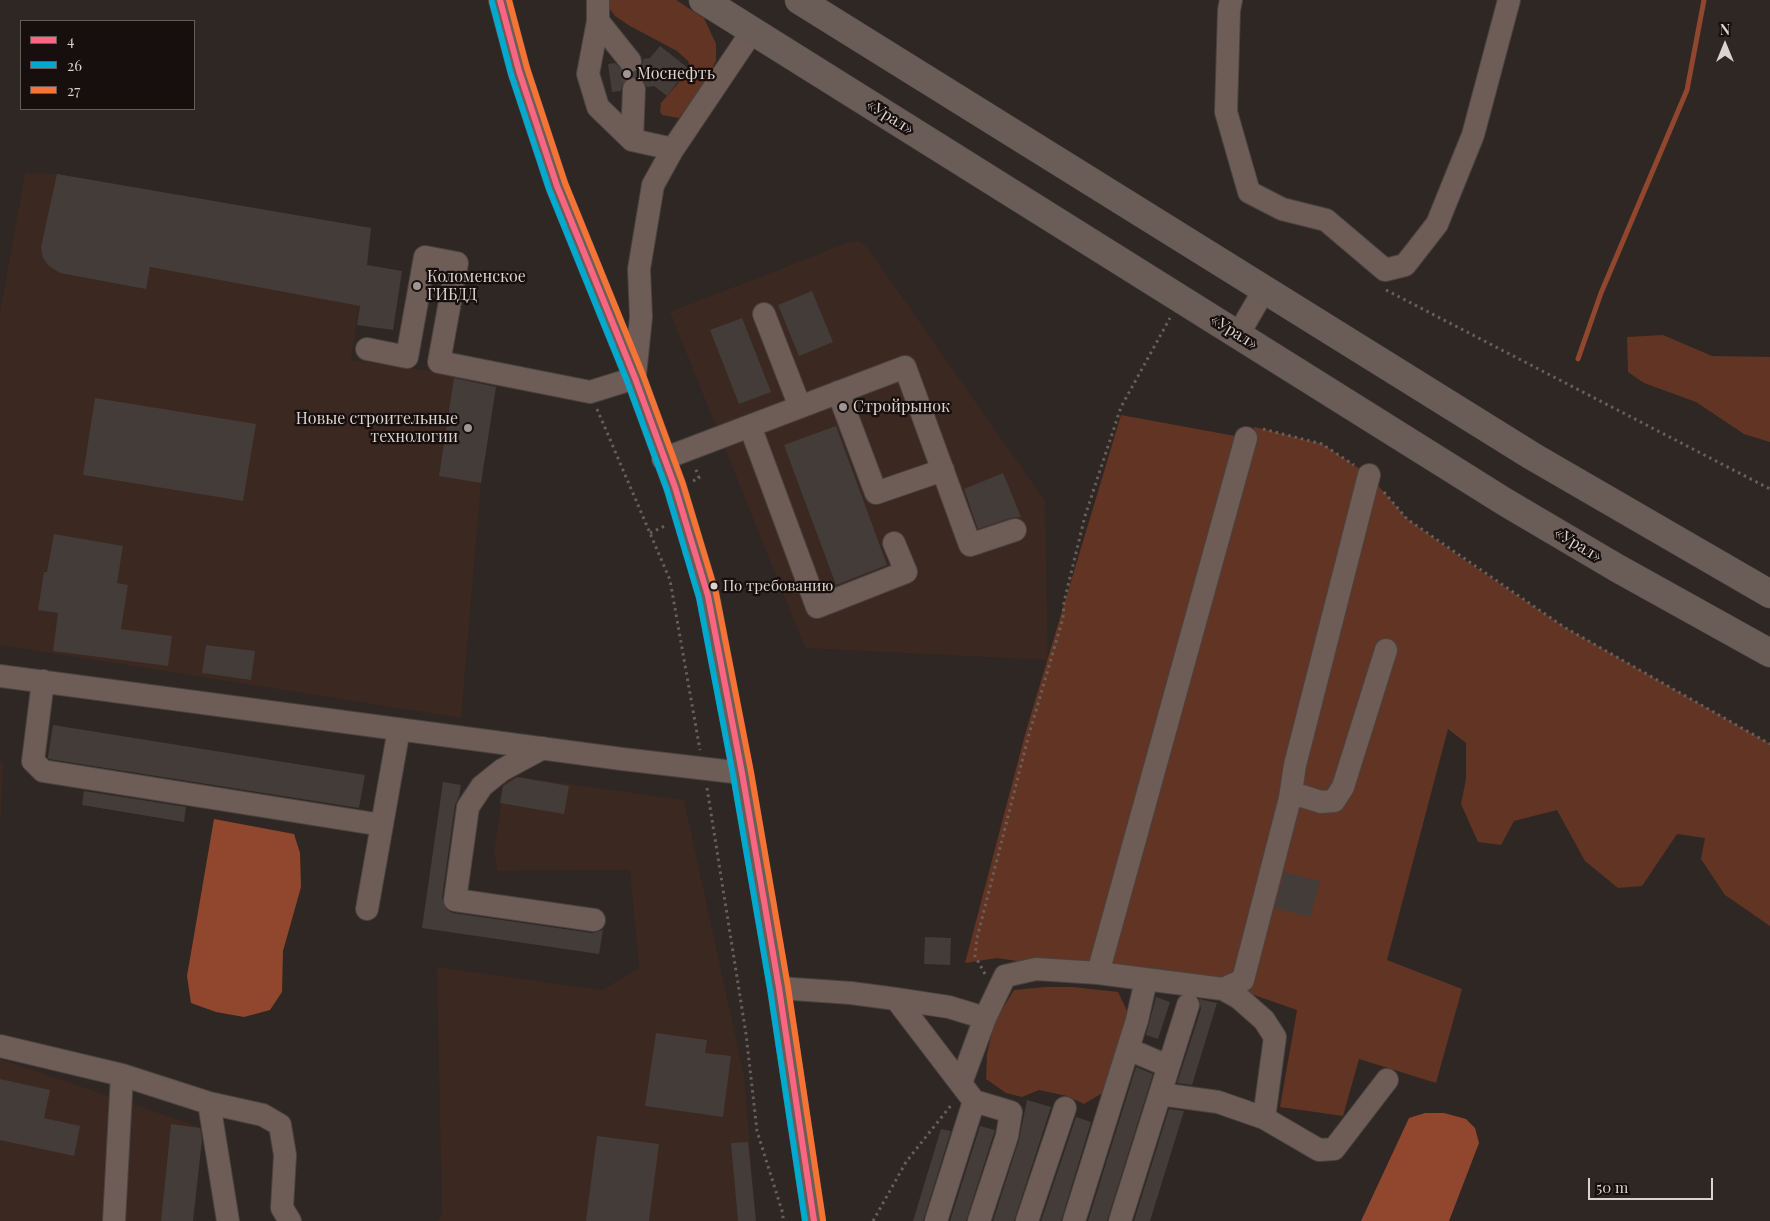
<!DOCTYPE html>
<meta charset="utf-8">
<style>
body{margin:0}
#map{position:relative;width:1770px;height:1221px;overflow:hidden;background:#2f2724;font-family:"Playfair Display",serif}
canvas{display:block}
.legend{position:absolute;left:20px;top:20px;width:175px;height:90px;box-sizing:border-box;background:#160f0d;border:1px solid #665d5b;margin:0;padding:6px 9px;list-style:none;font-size:15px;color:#ddd2cf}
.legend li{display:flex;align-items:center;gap:10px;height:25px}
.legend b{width:25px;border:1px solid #665d5b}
.north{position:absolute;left:1700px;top:20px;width:50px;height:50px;-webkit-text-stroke:4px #160f0d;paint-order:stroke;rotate:0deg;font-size:14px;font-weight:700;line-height:20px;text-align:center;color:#ddd2cf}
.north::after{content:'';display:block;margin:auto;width:18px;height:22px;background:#ddd2cf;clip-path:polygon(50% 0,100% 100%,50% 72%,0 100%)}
.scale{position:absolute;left:1588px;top:1178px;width:125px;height:22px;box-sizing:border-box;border:2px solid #ddd2cf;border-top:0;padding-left:6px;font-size:15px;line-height:18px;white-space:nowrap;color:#ddd2cf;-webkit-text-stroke:4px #160f0d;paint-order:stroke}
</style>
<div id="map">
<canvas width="1770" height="1221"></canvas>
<ul class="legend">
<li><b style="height:6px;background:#fa6682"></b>4</li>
<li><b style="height:6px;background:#00a9ce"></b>26</li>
<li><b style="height:6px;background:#f57335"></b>27</li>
</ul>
<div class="north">N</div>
<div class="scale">50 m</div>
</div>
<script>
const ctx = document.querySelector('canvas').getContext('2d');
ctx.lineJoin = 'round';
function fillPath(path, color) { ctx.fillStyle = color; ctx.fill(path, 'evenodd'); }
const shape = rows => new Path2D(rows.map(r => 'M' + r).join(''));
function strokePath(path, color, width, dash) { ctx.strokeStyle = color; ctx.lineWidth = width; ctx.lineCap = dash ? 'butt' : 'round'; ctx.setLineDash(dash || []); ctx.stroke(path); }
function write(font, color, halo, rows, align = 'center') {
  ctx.font = font + ' "Playfair Display",serif'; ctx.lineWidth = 4.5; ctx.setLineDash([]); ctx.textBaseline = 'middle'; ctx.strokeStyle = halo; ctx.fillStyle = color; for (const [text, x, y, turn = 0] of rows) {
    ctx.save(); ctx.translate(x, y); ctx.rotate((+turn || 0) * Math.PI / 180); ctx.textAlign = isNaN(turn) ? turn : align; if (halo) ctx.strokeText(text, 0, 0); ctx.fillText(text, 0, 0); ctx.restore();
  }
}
fillPath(shape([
 [25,173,57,174,371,228,351,360,497,380,481,483,461,718,0,645,0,313],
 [858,241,867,247,1045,501,1048,660,805,648,670,312,847,243],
 [0,760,3,766,0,833],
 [505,775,684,800,744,1076,756,1221,438,1221,442,1215,437,967,602,990,639,968,630,870,498,871,494,853],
 [0,1059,203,1128,193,1221,0,1221]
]), '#3b2821');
fillPath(shape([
 [605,0,676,0,704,18,716,44,716,60,706,83,679,118,662,115,660,112,661,103,686,74,690,66,688,61,677,51,630,26,615,16,605,3],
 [1663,335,1712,356,1770,357,1770,442,1744,434,1696,402,1644,383,1628,372,1627,337],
 [1121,415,1246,438,1255,427,1322,444,1369,475,1407,519,1469,563,1564,627,1770,744,1770,926,1725,895,1701,859,1705,838,1677,834,1642,886,1618,888,1585,861,1557,810,1514,821,1501,845,1478,842,1461,804,1466,779,1466,743,1448,729,1387,960,1462,989,1436,1083,1359,1059,1343,1116,1280,1107,1297,1010,1228,986,1146,980,997,958,965,963,1026,731],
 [1045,987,1073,987,1118,992,1130,1017,1104,1092,1084,1104,1067,1096,1039,1090,1022,1097,1006,1093,986,1079,987,1054,994,1023,1014,990]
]), '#623424');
fillPath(shape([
 [214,819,294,834,300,853,301,887,283,951,282,992,270,1010,244,1017,216,1012,191,1003,187,976],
 [1425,1113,1444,1113,1466,1119,1475,1128,1479,1143,1449,1221,1361,1221,1409,1118]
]), '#90472d');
strokePath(shape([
 [1578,359,1601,293,1687,90,1704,0]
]), '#90472d', 5);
fillPath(shape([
 [660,46,688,68,667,96,654,86,647,87,641,78,635,76,628,77,623,82,621,91,612,92,608,64,615,63,625,73,632,74,642,66,643,59,650,58],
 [57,174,371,228,367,265,402,271,393,330,357,325,360,306,150,267,146,289,60,273,49,266,43,258,41,247],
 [812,291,833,342,799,356,778,305],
 [742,318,771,392,739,404,710,330],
 [454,378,496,387,481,483,439,476],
 [95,398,256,424,243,501,83,475],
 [836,426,887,565,836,585,784,445],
 [1003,473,1021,517,1011,518,978,529,964,489],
 [54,534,123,546,117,583,128,585,121,629,172,636,168,666,53,651,58,613,38,610,44,572,47,572],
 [206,645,255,651,251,680,202,673],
 [53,725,365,775,359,808,49,759,48,757],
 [517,777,569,786,564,814,500,803,503,786],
 [443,782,461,785,459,796,455,805,442,898,447,910,453,913,592,933,603,930,599,954,422,928],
 [84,791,186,807,184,822,82,805],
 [1284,872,1320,881,1310,917,1275,908],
 [925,937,951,938,950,965,924,964],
 [1156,997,1170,1002,1158,1039,1146,1035],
 [1199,999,1217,1003,1192,1085,1177,1083,1201,1009],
 [656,1033,707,1040,705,1053,731,1056,723,1117,645,1106],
 [1136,1067,1153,1074,1107,1221,1088,1221],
 [0,1079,50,1090,44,1118,80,1126,74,1156,0,1140],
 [1027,1100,1051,1107,1014,1221,993,1221,1019,1140],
 [1169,1109,1184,1111,1150,1221,1134,1221],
 [1076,1117,1091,1122,1061,1221,1041,1221],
 [171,1124,200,1128,202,1140,193,1221,161,1221],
 [980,1126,995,1130,994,1133,966,1221,950,1221],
 [941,1129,951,1131,923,1221,913,1221],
 [597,1136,659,1144,649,1221,586,1221],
 [748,1142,756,1221,738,1221,731,1143]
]), '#433c39');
strokePath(shape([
 [630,61,634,89]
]), '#49413e', 22, [22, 11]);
const minor = shape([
 [500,0,519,71,557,186,635,378,675,487,708,596,742,773,779,988,814,1221],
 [598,0,598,21,588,74,598,107,632,140,673,149],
 [1231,0,1229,10,1226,112,1249,192,1282,209,1326,220,1385,270,1405,265,1437,224,1473,135,1509,0],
 [598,21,630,61],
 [632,140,634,89],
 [764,314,800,407],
 [1238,335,1264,290],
 [367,349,407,357,425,257,457,263,439,362,590,392,635,378],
 [635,375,641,317,639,269,653,185,673,149,753,30],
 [838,392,876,493,943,470],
 [750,426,817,607,906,572,894,543],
 [663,459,905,367,970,545,1015,530],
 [0,676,622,759,742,773],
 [43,681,33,761,43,771,382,825],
 [543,748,502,770,482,786,468,807,455,900,594,920],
 [1290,798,1302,796,1321,802,1334,801,1343,787,1386,650],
 [367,909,399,729],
 [1098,973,1246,438],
 [779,988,851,993,896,999,949,1007,985,1018,1005,976,1036,969,1098,973,1223,989,1239,998,1264,1020,1275,1037,1264,1118,1319,1150,1334,1149,1387,1080],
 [1223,989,1243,980,1290,798,1295,765,1369,475],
 [896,999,974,1101,1011,1112,1007,1136,979,1221],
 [0,1046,122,1075,209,1103,263,1115,280,1125,285,1155,282,1208,290,1221],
 [1128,1049,1168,1066],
 [961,1083,985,1018],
 [1160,1094,1218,1102,1264,1118],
 [209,1103,228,1221],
 [114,1221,122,1075],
 [936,1221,974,1101],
 [1027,1221,1065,1108],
 [1074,1221,1137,1020,1146,980],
 [1120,1221,1188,1005]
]);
const highway = shape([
 [703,0,1505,502,1617,568,1770,653],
 [799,0,1532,456,1770,594]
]);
strokePath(minor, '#4a4340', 24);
strokePath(highway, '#4a4340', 29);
strokePath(shape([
 [1386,290,1770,489],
 [597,409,670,580,700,750],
 [1263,429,1322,444,1354,465],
 [693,481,699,478,695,467],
 [1384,492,1407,519,1564,627,1770,744],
 [650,533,667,525],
 [707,788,746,1034,757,1131,783,1214,783,1221],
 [985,974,975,956,977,938,1028,738,1063,618,1064,602,1085,516,1121,407,1170,318],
 [873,1221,906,1162,952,1104]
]), '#6a5e5a', 3, [2.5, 4]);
strokePath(minor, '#6e5d57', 22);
strokePath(highway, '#6a5c57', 28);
strokePath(shape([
 [500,0,519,71,557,186,635,378,675,487,708,596,742,773,779,988,814,1221]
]), '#fa6682', 6);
strokePath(shape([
 [492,2,511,74,549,189,627,381,667,490,699,598,733,775,770,989,805,1221]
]), '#00a9ce', 6);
strokePath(shape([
 [509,0,527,68,565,183,643,375,683,484,716,593,751,772,788,987,823,1220]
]), '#f57335', 6);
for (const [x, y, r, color] of [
 [627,74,5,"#a09693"],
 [417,286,5,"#a09693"],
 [843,407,5,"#a09693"],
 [468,428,5,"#a09693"],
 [714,586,4.5,"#ddd2cf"]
]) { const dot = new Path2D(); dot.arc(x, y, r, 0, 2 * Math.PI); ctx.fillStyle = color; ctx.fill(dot); strokePath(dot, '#160f0d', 2); }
write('15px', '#ddd2cf', '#160f0d', [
 ["По требованию",723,586]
], 'left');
write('16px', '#ddd2cf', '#160f0d', [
 ["Моснефть",637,74],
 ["Коломенское",427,277],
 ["ГИБДД",427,295],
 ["Стройрынок",853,407],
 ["Новые строительные",458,419,"right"],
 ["технологии",458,437,"right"]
], 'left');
write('16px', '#ddd2cf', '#160f0d', [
 ["«Урал»",890,117,32],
 ["«Урал»",1234,332,32],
 ["«Урал»",1578,545,31]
]);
</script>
